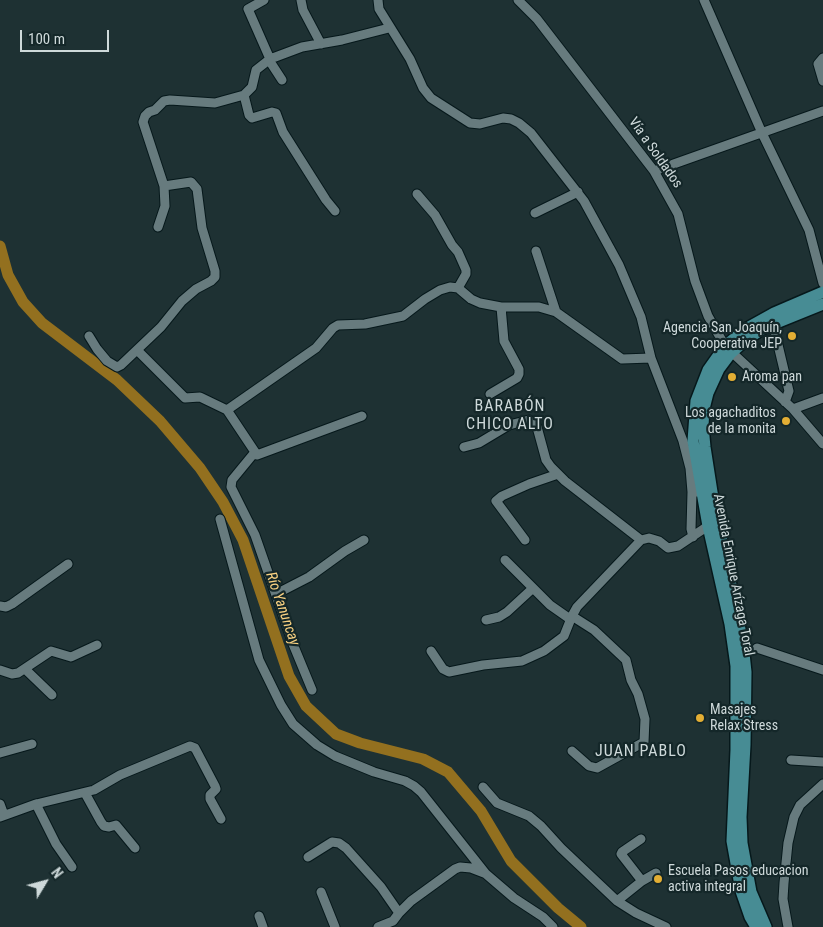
<!DOCTYPE html>
<meta charset="utf-8">
<style>
body{margin:0}
#map{position:relative;width:823px;height:927px;overflow:hidden;background:#1e3133;font-family:"Roboto Condensed",sans-serif}
canvas{display:block}
.north{position:absolute;left:20px;top:857px;width:50px;height:50px;-webkit-text-stroke:4px #142729;paint-order:stroke;rotate:53deg;font-size:14px;font-weight:700;line-height:20px;text-align:center;color:#ced9da}
.north::after{content:'';display:block;margin:auto;width:18px;height:22px;background:#ced9da;clip-path:polygon(50% 0,100% 100%,50% 72%,0 100%)}
.scale{position:absolute;left:20px;top:30px;width:89px;height:22px;box-sizing:border-box;border:2px solid #ced9da;border-top:0;padding-left:6px;font-size:15px;line-height:18px;white-space:nowrap;color:#ced9da;-webkit-text-stroke:4px #142729;paint-order:stroke}
</style>
<div id="map">
<canvas width="823" height="927"></canvas>
<div class="north">N</div>
<div class="scale">100 m</div>
</div>
<script>
const ctx = document.querySelector('canvas').getContext('2d');
ctx.lineJoin = 'round';
const shape = rows => new Path2D(rows.map(r => 'M' + r).join(''));
function strokePath(path, color, width, dash) { ctx.strokeStyle = color; ctx.lineWidth = width; ctx.lineCap = dash ? 'butt' : 'round'; ctx.setLineDash(dash || []); ctx.stroke(path); }
function write(font, color, halo, rows, align = 'center') {
  ctx.font = font + ' "Roboto Condensed",sans-serif'; ctx.lineWidth = 4.5; ctx.setLineDash([]); ctx.textBaseline = 'middle'; ctx.strokeStyle = halo; ctx.fillStyle = color; for (const [text, x, y, turn = 0] of rows) {
    ctx.save(); ctx.translate(x, y); ctx.rotate((+turn || 0) * Math.PI / 180); ctx.textAlign = isNaN(turn) ? turn : align; if (halo) ctx.strokeText(text, 0, 0); ctx.fillText(text, 0, 0); ctx.restore();
  }
}
strokePath(shape([
 [0,246,8,275,23,302,42,323,117,380,160,421,200,468,223,502,243,540,289,676,306,706,336,734,360,743,423,759,448,772,481,811,511,861,558,908,581,927]
]), '#93701f', 11);
const minor = shape([
 [264,0,248,9,270,59],
 [301,0,303,10,321,44],
 [378,0,379,9,410,59,423,88,431,98,470,123,480,124,503,118,511,119,519,123,531,133,584,201,619,265,641,317,651,358,683,441,690,468,692,492,707,492],
 [518,0,537,19,654,171,678,214,695,281,708,316,725,346,793,409,823,444],
 [704,0,762,133,809,230,823,283],
 [823,58,818,64,823,81],
 [269,60,282,80],
 [244,95,249,115,252,118,272,112,276,113,283,132,326,200,335,211],
 [654,171,823,111],
 [417,194,435,215,452,245,458,252,466,270,466,274,458,288],
 [535,213,578,192],
 [158,227,165,206,164,186,143,122,145,116,149,112,155,110,164,101,170,100,215,103,244,95,252,87,256,70,270,59,302,47,342,40,389,28],
 [536,251,556,312],
 [773,324,789,391,785,402],
 [89,336,97,349,107,361,117,367,121,365,161,327,182,301,196,289,211,281,215,277,215,271,202,228,197,189,191,182,164,186],
 [137,350,185,398,200,397,227,410,316,348,333,328,338,325,365,324,403,316,425,299,440,290,450,287,458,288,471,299,480,303,501,307,539,307,556,312,622,359,651,358],
 [490,394,517,378,519,374,519,369,504,341,501,307],
 [793,409,823,398],
 [227,410,257,455,362,416],
 [464,447,479,443,509,425,529,420,533,423,537,427,546,460,551,467,565,481,641,540],
 [255,452,232,480,231,487,255,535,293,644,312,690],
 [692,492,691,529,693,537],
 [220,519,259,660,281,705,293,724,317,745,335,756,374,772,405,781,414,786,421,792,486,874,514,898,543,917,553,927],
 [525,540,496,501,502,496,529,484,558,474],
 [505,560,550,605,570,619],
 [276,594,309,577,345,551,364,540],
 [0,606,6,607,12,604,68,564],
 [572,616,594,630,626,660,631,680,638,694,645,719,644,742,597,768,589,766,572,751],
 [486,620,499,617,507,612,532,589],
 [757,648,823,670],
 [431,651,443,669,449,672,483,665,522,661,544,651,564,636,572,616,577,607,641,540,649,538,659,541,668,548,678,546,708,526],
 [25,669,52,695],
 [0,670,12,674,18,673,51,651,71,657,97,645],
 [0,753,32,744],
 [791,760,823,762],
 [483,787,497,803,529,816,541,826,561,848,617,901,636,913,666,927],
 [85,793,101,822,104,826,109,827,116,825,135,848],
 [0,804,4,815],
 [36,804,56,844,72,867],
 [0,817,36,804,94,790,120,775,190,746,195,748,215,786,216,789,210,795,210,799,221,819],
 [641,839,622,852,621,854,642,881],
 [308,857,332,842,339,843,346,848,381,887,399,913,393,921,378,927],
 [321,892,335,927],
 [617,901,642,881,656,873],
 [399,913,411,901,455,869,460,867,471,868,484,873],
 [259,916,263,927],
 [788,927,783,899,784,883,788,843,794,817,800,805,823,784]
]);
const major = shape([
 [756,927,750,917,741,891,732,841,736,750,736,666,730,624,708,526,693,441,696,401,708,370,725,346,747,328,774,313,823,292],
 [766,927,751,892,742,843,741,817,745,745,746,672,743,644,712,492,705,447,703,426,704,409,708,393,719,369,731,353,746,340,764,328,823,304]
]);
strokePath(minor, '#06181b', 11);
strokePath(major, '#06181b', 14);
strokePath(minor, '#677b7e', 9);
strokePath(major, '#478c94', 11);
for (const [x, y, r, color] of [
 [792,336,5,"#e3ae34"],
 [732,377,5,"#e3ae34"],
 [786,421,5,"#e3ae34"],
 [700,718,5,"#e3ae34"],
 [658,879,5,"#e3ae34"]
]) { const dot = new Path2D(); dot.arc(x, y, r, 0, 2 * Math.PI); ctx.fillStyle = color; ctx.fill(dot); strokePath(dot, '#142729', 2); }
write('14px', '#ced9da', '#142729', [
 ["Vía a Soldados",655,153,55],
 ["Avenida Enrique Arízaga Toral",733,575,79]
]);
write('14px', '#ced9da', '#142729', [
 ["Agencia San Joaquín,",782,328,"right"],
 ["Cooperativa JEP",782,344,"right"],
 ["Aroma pan",742,377],
 ["Los agachaditos",776,413,"right"],
 ["de la monita",776,429,"right"],
 ["Masajes",710,710],
 ["Relax Stress",710,726],
 ["Escuela Pasos educacion",668,871],
 ["activa integral",668,887]
], 'left');
write('italic 15px', '#f8d182', '#142729', [
 ["Río Yanuncay",282,609,71]
]);
ctx.letterSpacing = '1px';
write('16px', '#ced9da', '#142729', [
 ["BARABÓN",510,407],
 ["CHICO ALTO",510,425],
 ["JUAN PABLO",641,752]
]);
ctx.letterSpacing = '0px';
</script>
